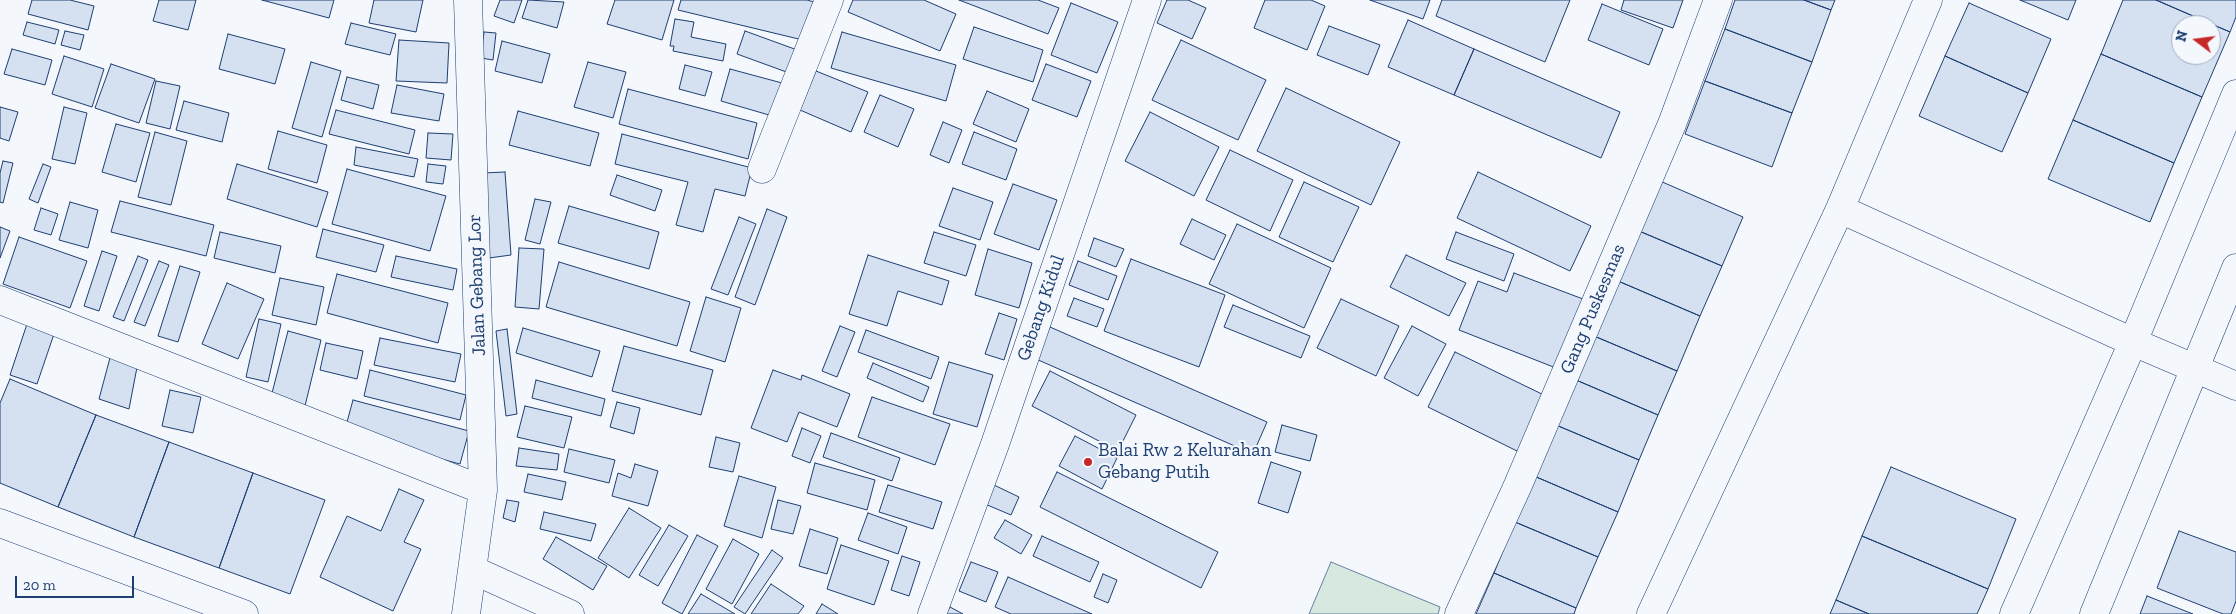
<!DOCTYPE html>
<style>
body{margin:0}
#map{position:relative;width:2236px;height:614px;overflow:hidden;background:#f4f7fb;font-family:"Zilla Slab",serif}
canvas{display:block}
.north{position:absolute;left:2171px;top:15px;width:50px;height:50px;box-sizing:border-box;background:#f4f7fb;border:1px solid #9eadc5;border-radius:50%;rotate:285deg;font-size:14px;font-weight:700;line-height:20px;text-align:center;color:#1d3f73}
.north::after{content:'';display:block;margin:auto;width:18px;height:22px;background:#c62828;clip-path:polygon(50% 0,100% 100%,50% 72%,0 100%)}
.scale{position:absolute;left:15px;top:576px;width:119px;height:22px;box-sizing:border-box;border:2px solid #1d3f73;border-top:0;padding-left:6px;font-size:15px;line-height:18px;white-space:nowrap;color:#1d3f73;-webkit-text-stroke:4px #f4f7fb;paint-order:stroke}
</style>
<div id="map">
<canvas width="2236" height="614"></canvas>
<div class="north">N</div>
<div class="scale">20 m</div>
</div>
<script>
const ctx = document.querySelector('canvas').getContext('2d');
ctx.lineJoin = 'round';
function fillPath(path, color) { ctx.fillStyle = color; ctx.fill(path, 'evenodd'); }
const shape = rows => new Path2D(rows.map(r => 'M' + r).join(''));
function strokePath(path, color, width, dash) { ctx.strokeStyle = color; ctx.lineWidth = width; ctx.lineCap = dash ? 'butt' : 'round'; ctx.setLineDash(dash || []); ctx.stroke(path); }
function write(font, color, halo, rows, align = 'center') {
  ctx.font = font + ' "Zilla Slab",serif'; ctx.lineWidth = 4; ctx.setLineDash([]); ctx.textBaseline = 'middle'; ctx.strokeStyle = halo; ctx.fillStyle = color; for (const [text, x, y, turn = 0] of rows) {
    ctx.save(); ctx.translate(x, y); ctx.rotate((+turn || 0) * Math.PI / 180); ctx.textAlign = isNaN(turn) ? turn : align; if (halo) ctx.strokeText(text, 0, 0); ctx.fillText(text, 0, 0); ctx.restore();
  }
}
const green = shape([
 [1331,562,1440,607,1438,614,1309,614,1331,562]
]);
fillPath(green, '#d7e8df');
strokePath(green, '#687fa3', 1);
const building = shape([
 [32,0,70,0,94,6,88,30,28,14,32,0],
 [159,0,196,0,188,30,153,21,159,0],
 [262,0,334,0,329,18,262,0],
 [374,0,423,0,416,32,369,23,374,0],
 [500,0,522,0,514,23,494,16,500,0],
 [528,0,564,2,557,28,522,18,528,0],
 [615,0,674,0,662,40,607,24,615,0],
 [681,0,807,0,814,2,807,41,678,10,681,0],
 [853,0,924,0,956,14,940,51,848,12,853,0],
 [959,0,1038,0,1059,8,1048,34,959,0],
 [1167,0,1188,0,1206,8,1192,39,1157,23,1167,0],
 [1265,0,1311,0,1325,6,1307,50,1254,28,1265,0],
 [1370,0,1430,0,1423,19,1370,0],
 [1442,0,1570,0,1545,62,1436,16,1442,0],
 [1624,0,1683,0,1673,28,1621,10,1624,0],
 [1735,0,1804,0,1831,10,1812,62,1725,29,1735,0],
 [1804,0,1835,0,1831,10,1804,0],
 [2020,0,2076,0,2068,20,2020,0],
 [2123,0,2156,0,2230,32,2202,97,2101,54,2123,0],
 [2181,25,2211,25,2211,55,2181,55,2181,25],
 [2156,0,2236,0,2236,17,2230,32,2156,0],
 [1071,3,1118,22,1097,73,1051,55,1071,3],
 [1969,3,2051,39,2028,93,1945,56,1969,3],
 [1602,4,1663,29,1649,65,1588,40,1602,4],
 [675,19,694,22,691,37,726,44,723,61,673,51,674,46,670,46,675,19],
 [1408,20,1474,49,1454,95,1388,67,1408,20],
 [27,22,59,30,55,44,23,35,27,22],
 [351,23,396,34,390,55,345,44,351,23],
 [1329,26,1380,45,1368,75,1317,55,1329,26],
 [974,27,1043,50,1033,82,963,59,974,27],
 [1725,29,1812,62,1792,113,1705,81,1725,29],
 [65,31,84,35,80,50,61,45,65,31],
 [745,31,800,51,792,74,737,54,745,31],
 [484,32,496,33,493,60,481,58,484,32],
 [842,32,956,65,946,101,831,68,842,32],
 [228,34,285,49,275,84,219,69,228,34],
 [399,40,449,43,447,83,396,81,399,40],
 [1181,40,1266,80,1238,140,1152,100,1181,40],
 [502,41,550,54,542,83,495,71,502,41],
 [12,49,52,60,45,85,4,74,12,49],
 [1474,49,1620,112,1601,158,1454,95,1474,49],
 [2101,54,2202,97,2174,163,2073,120,2101,54],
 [64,56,104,69,92,107,52,94,64,56],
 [1945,56,2028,93,2002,152,1919,116,1945,56],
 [311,62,341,71,322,137,292,128,311,62],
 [588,62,626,72,613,118,574,107,588,62],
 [111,64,155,79,139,123,95,108,111,64],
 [1046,64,1091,81,1077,117,1032,100,1046,64],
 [685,65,712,72,705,96,679,89,685,65],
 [730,69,782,83,769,115,721,101,730,69],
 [816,71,868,92,851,132,800,110,816,71],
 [347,77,379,85,373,109,341,100,347,77],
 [156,81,180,86,170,129,146,123,156,81],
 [1705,81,1792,113,1772,167,1685,134,1705,81],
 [397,85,444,94,439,121,391,113,397,85],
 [1286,88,1400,142,1371,205,1257,151,1286,88],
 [628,89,757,123,748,159,619,124,628,89],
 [987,91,1029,109,1016,142,973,124,987,91],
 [880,95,914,109,898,147,864,132,880,95],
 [184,101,229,113,222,142,176,130,184,101],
 [0,107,18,112,9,141,0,138,0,107],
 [64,107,87,113,75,164,52,159,64,107],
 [336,110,415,130,409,154,329,134,336,110],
 [518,111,599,133,590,166,509,145,518,111],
 [1150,112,1219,147,1194,196,1125,161,1150,112],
 [2073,120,2174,163,2150,222,2048,179,2073,120],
 [943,122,962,130,949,163,930,155,943,122],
 [116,124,150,133,136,182,102,172,116,124],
 [278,131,327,145,317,183,268,169,278,131],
 [155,132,187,141,171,205,138,197,155,132],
 [974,132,1017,149,1006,180,962,164,974,132],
 [428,133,453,134,451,160,426,158,428,133],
 [622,134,752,168,745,196,715,189,703,232,676,225,688,182,615,164,622,134],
 [356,147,418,159,414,177,354,165,356,147],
 [1230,150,1293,180,1270,231,1206,200,1230,150],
 [3,161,13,163,3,203,0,202,0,173,3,161],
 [43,164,51,167,38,203,29,199,43,164],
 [237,164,328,192,317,227,227,199,237,164],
 [428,164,446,166,443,184,426,182,428,164],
 [347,169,446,196,430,251,332,224,347,169],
 [505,172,511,255,489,258,483,173,505,172],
 [1478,172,1591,226,1570,271,1457,218,1478,172],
 [617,175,662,190,655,211,610,195,617,175],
 [1660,181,1743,217,1722,266,1639,231,1660,181],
 [1304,182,1359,207,1333,262,1279,237,1304,182],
 [1013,184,1057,200,1039,250,994,234,1013,184],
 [953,188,993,202,980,240,939,226,953,188],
 [535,199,551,202,540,244,525,240,535,199],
 [120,201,214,225,206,256,111,232,120,201],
 [70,202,98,210,88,248,59,240,70,202],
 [569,206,659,232,649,269,558,243,569,206],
 [41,208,58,214,51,235,34,230,41,208],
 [767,209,787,217,755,305,735,297,767,209],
 [739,217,756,224,728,295,711,289,739,217],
 [1192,219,1226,235,1214,260,1180,244,1192,219],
 [1237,224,1331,268,1304,328,1209,284,1237,224],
 [0,227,10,231,0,258,0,227],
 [323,229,384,245,376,272,316,257,323,229],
 [1639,231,1722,266,1700,316,1618,281,1639,231],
 [220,232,281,246,275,273,214,258,220,232],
 [934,232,976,245,966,276,924,263,934,232],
 [1456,232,1514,254,1504,281,1446,259,1456,232],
 [19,237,87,261,70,308,3,284,19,237],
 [1094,238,1124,249,1116,267,1088,256,1094,238],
 [519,248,544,249,539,309,515,307,519,248],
 [988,249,1032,263,1019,308,975,295,988,249],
 [102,251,117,256,99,311,84,306,102,251],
 [868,255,949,281,942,305,898,291,887,326,849,314,868,255],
 [1406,255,1466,283,1449,316,1390,287,1406,255],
 [138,256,148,260,124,321,113,317,138,256],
 [396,256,457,269,453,290,391,277,396,256],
 [1131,259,1225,295,1199,367,1104,331,1131,259],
 [159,261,169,265,145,326,134,322,159,261],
 [1078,261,1117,276,1108,300,1069,285,1078,261],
 [559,262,690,302,677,346,546,307,559,262],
 [180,266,200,272,178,342,158,336,180,266],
 [1514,273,1583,299,1556,368,1459,330,1478,281,1507,292,1514,273],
 [337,274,448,303,438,343,327,313,337,274],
 [280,278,324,287,316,325,272,315,280,278],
 [1618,281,1700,316,1677,371,1594,336,1618,281],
 [227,283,264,299,238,359,202,344,227,283],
 [706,297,741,308,725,362,690,351,706,297],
 [1074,298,1104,309,1097,327,1067,316,1074,298],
 [1341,299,1399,326,1376,376,1317,348,1341,299],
 [1233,305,1310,336,1301,358,1224,327,1233,305],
 [999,313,1017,319,1004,360,985,354,999,313],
 [259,319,281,324,268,382,246,377,259,319],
 [28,321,55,331,37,384,10,375,28,321],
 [840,326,855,332,837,377,822,371,840,326],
 [1412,326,1446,344,1418,396,1384,378,1412,326],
 [1050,327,1267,422,1253,454,1036,359,1050,327],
 [523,328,600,351,592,377,516,353,523,328],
 [507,329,517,414,506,416,496,331,507,329],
 [866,330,939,357,931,379,858,352,866,330],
 [288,331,321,340,305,406,271,397,288,331],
 [1594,336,1677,371,1658,415,1576,380,1594,336],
 [380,338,461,354,455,382,374,365,380,338],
 [326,343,363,351,357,379,320,370,326,343],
 [624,346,713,370,701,415,612,391,624,346],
 [1455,352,1546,396,1519,452,1428,407,1455,352],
 [111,354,138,362,129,409,99,399,111,354],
 [949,362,993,375,977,427,933,414,949,362],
 [873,363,929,387,923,402,867,378,873,363],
 [370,370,466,395,460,420,364,396,370,370],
 [773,370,801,380,802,375,850,394,837,427,799,412,787,442,751,428,773,370],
 [1050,371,1136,415,1118,451,1032,406,1050,371],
 [10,379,96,415,58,507,0,483,0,403,10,379],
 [536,380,605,399,601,416,532,398,536,380],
 [1576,380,1658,415,1639,460,1556,425,1576,380],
 [170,390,201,397,193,433,162,426,170,390],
 [872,397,950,424,935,465,858,437,872,397],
 [353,400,469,431,460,464,344,433,353,400],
 [617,402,640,408,634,434,610,427,617,402],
 [525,406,572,417,564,448,517,437,525,406],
 [96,415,169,442,134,537,58,507,96,415],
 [1282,425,1317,435,1310,461,1275,452,1282,425],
 [1556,425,1639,460,1618,512,1534,476,1556,425],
 [802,428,821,436,810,463,792,456,802,428],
 [831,433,900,458,892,481,823,457,831,433],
 [1075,436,1117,458,1102,489,1059,466,1075,436],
 [716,437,740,443,733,472,709,467,716,437],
 [169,442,253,473,219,568,134,537,169,442],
 [519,448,559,454,557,470,516,466,519,448],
 [569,449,615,460,609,483,564,472,569,449],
 [1271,462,1301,472,1288,513,1258,503,1271,462],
 [815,463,875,480,867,510,807,493,815,463],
 [635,464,658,471,648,506,612,496,618,473,631,478,635,464],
 [1891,467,2016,519,1988,589,1862,536,1891,467],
 [1057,472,1218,552,1201,588,1040,507,1057,472],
 [253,473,325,500,290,594,219,568,253,473],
 [528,474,566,482,562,500,524,492,528,474],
 [739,476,776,487,762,538,724,526,739,476],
 [1534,476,1618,512,1598,557,1515,522,1534,476],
 [888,485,942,502,933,529,879,512,888,485],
 [994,485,1019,497,1011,515,985,504,994,485],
 [399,489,424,500,404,542,421,549,393,611,320,577,347,516,381,531,399,489],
 [507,500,519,502,515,522,503,518,507,500],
 [778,500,801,506,793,534,771,529,778,500],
 [629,508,661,528,629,578,598,558,629,508],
 [544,512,596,524,591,541,540,529,544,512],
 [868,513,907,527,898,554,858,540,868,513],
 [1005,520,1032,535,1021,554,994,538,1005,520],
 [1515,522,1598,557,1576,608,1494,573,1515,522],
 [669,525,688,536,658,586,639,575,669,525],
 [810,529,838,538,827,574,799,566,810,529],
 [2179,531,2236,552,2236,601,2231,614,2223,614,2157,588,2179,531],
 [697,535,718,546,682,614,662,603,697,535],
 [1042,536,1099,562,1090,582,1033,556,1042,536],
 [1862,536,1988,589,1977,614,1869,614,1836,600,1862,536],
 [556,537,607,566,593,590,543,559,556,537],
 [733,539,759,554,732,604,706,589,733,539],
 [841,545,889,561,874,605,827,589,841,545],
 [772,550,783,558,745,614,734,607,772,550],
 [902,556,920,562,909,596,891,590,902,556],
 [971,562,998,572,986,602,959,591,971,562],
 [1494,573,1576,608,1574,614,1476,614,1494,573],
 [1103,574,1117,580,1108,603,1094,597,1103,574],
 [1008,577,1092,614,1011,614,995,607,1008,577],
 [771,584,804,606,798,614,751,614,771,584],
 [701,594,735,614,688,614,701,594],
 [2147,596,2193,614,2140,614,2147,596],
 [1836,600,1869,614,1830,614,1836,600],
 [822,604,838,614,816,614,822,604],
 [950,607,963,614,946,614,950,607]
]);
fillPath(building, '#d5e0f0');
strokePath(building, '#1d3f73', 1);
const street = shape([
 [762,169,829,0],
 [1840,209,2133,342,2236,386],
 [0,300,483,490],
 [0,523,244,614],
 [473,570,570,614],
 [466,614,483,490,468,0],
 [932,614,994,447,1147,0],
 [1459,614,1518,485,1672,124,1718,0],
 [1651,614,1840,209,1928,0],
 [2014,614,2133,342,2236,94],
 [2094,614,2236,268]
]);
strokePath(street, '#1d3f73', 29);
strokePath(street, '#f4f7fb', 28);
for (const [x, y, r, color] of [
 [1088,462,5,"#c62828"]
]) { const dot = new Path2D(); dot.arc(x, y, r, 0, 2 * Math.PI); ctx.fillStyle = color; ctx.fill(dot); strokePath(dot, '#f4f7fb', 2); }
write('19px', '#1d3f73', '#f4f7fb', [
 ["Jalan Gebang Lor",477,285,-92],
 ["Gebang Kidul",1041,308,-71],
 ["Gang Puskesmas",1593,309,-67]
]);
write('19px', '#1d3f73', '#f4f7fb', [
 ["Balai Rw 2 Kelurahan",1098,451],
 ["Gebang Putih",1098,473]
], 'left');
</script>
